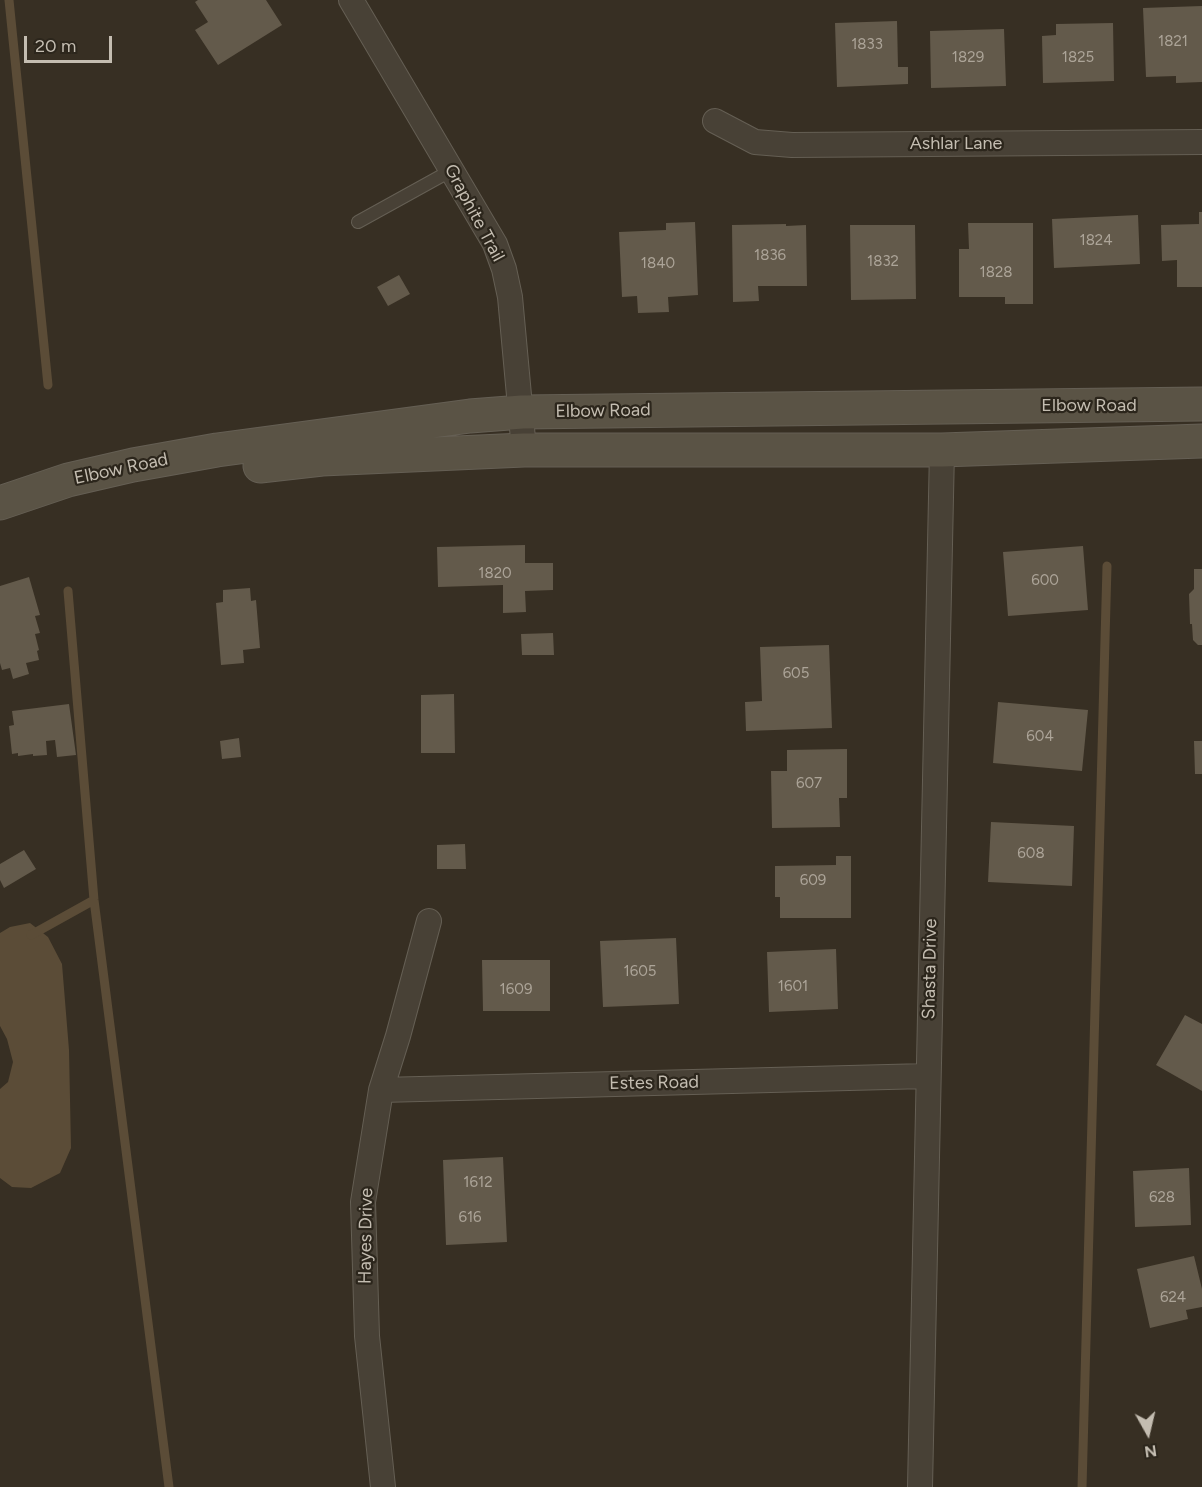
<!DOCTYPE html>
<style>
body{margin:0}
#map{position:relative;width:1202px;height:1487px;overflow:hidden;background:#372f23;font-family:Figtree,sans-serif}
canvas{display:block}
.north{position:absolute;left:1118px;top:1403px;width:60px;height:60px;-webkit-text-stroke:4px #2c261c;paint-order:stroke;rotate:172deg;font-size:16px;font-weight:700;line-height:24px;text-align:center;color:#c4bdb1}
.north::after{content:'';display:block;margin:auto;width:21px;height:27px;background:#c4bdb1;clip-path:polygon(50% 0,100% 100%,50% 72%,0 100%)}
.scale{position:absolute;left:24px;top:36px;width:88px;height:27px;box-sizing:border-box;border:3px solid #c4bdb1;border-top:0;padding-left:8px;font-size:18px;line-height:21px;white-space:nowrap;color:#c4bdb1;-webkit-text-stroke:4px #2c261c;paint-order:stroke}
</style>
<div id="map">
<canvas width="1202" height="1487"></canvas>
<div class="north">N</div>
<div class="scale">20 m</div>
</div>
<script>
const ctx = document.querySelector('canvas').getContext('2d');
ctx.lineJoin = 'round';
function fillPath(path, color) { ctx.fillStyle = color; ctx.fill(path, 'evenodd'); }
const shape = rows => new Path2D(rows.map(r => 'M' + r).join(''));
function strokePath(path, color, width, dash) { ctx.strokeStyle = color; ctx.lineWidth = width; ctx.lineCap = dash ? 'butt' : 'round'; ctx.setLineDash(dash || []); ctx.stroke(path); }
function write(font, color, halo, rows, align = 'center') {
  ctx.font = font + ' Figtree,sans-serif'; ctx.lineWidth = 4.5; ctx.setLineDash([]); ctx.textBaseline = 'middle'; ctx.strokeStyle = halo; ctx.fillStyle = color; for (const [text, x, y, turn = 0] of rows) {
    ctx.save(); ctx.translate(x, y); ctx.rotate((+turn || 0) * Math.PI / 180); ctx.textAlign = isNaN(turn) ? turn : align; if (halo) ctx.strokeText(text, 0, 0); ctx.fillText(text, 0, 0); ctx.restore();
  }
}
fillPath(shape([
 [30,923,48,937,62,964,69,1050,71,1148,60,1173,31,1188,12,1187,0,1178,0,1089,8,1082,13,1062,7,1039,0,1026,0,933,10,927]
]), '#5b4c37');
strokePath(shape([
 [9,0,48,385],
 [68,591,94,900,169,1487],
 [31,935,94,900],
 [1082,1487,1107,566]
]), '#5b4c37', 9);
fillPath(shape([
 [198,0,266,0,282,25,218,65,195,30,208,22,195,2],
 [1202,6,1202,82,1176,83,1176,76,1146,77,1143,8],
 [897,21,898,67,908,67,908,84,837,87,835,23],
 [1113,23,1114,81,1043,83,1042,36,1056,35,1056,24],
 [1004,29,1006,86,931,88,930,31],
 [1199,212,1202,212,1202,287,1177,287,1177,260,1162,261,1161,225,1199,224],
 [1138,215,1140,264,1054,268,1052,219],
 [695,222,698,295,668,297,669,312,638,313,637,296,622,297,619,232,666,230,666,223],
 [968,223,1033,223,1033,304,1005,304,1005,297,959,297,959,249,969,249],
 [786,224,786,226,806,225,807,286,758,286,759,301,733,302,732,225],
 [850,225,915,225,916,299,851,300],
 [399,275,410,294,388,306,377,287],
 [525,545,525,563,553,563,553,590,525,591,526,612,503,613,503,585,438,587,437,547],
 [1083,546,1088,610,1008,616,1003,552],
 [1194,569,1202,569,1202,645,1198,645,1193,640,1192,624,1190,624,1189,594,1194,589],
 [29,577,40,615,35,616,40,633,35,634,39,650,37,651,39,660,26,663,29,674,13,679,10,668,2,670,0,663,0,586],
 [250,588,251,601,256,600,260,648,243,650,244,663,221,665,216,603,223,602,223,590],
 [553,633,554,655,522,655,521,634],
 [829,645,832,728,746,731,745,702,762,701,760,647],
 [454,694,455,753,421,753,421,695],
 [998,702,1088,710,1082,771,993,763],
 [69,704,76,755,57,757,55,740,46,741,47,755,33,756,33,754,18,756,18,753,12,754,9,726,14,725,12,711],
 [239,738,241,757,222,759,220,741],
 [1194,741,1202,741,1202,774,1195,774],
 [847,749,847,798,839,798,840,827,772,828,771,771,787,771,787,750],
 [991,822,1074,826,1072,886,988,882],
 [465,844,466,869,437,869,437,845],
 [24,850,36,869,4,888,0,880,0,864],
 [836,856,851,856,851,918,780,918,780,897,775,897,775,866,836,865],
 [676,938,679,1004,603,1007,600,941],
 [836,949,838,1009,769,1012,767,952],
 [482,960,550,960,550,1011,483,1011],
 [1185,1015,1202,1024,1202,1091,1156,1065],
 [503,1157,507,1242,446,1245,443,1160],
 [1189,1168,1191,1225,1135,1227,1133,1171],
 [1194,1256,1202,1289,1202,1307,1186,1310,1188,1319,1150,1328,1137,1269]
]), '#635a4b');
const service = shape([
 [358,222,452,170]
]);
const minor = shape([
 [351,0,495,244,504,269,510,297,524,450],
 [715,121,755,142,792,145,1202,142],
 [381,1090,927,1076],
 [383,1487,367,1336,363,1202,381,1090,398,1036,429,921],
 [920,1487,942,450]
]);
const secondary = shape([
 [260,466,322,459,524,450,942,450,1202,441],
 [0,503,68,480,133,465,217,450,470,416,522,412,1202,404]
]);
strokePath(service, '#655f54', 14);
strokePath(minor, '#655f54', 26);
strokePath(secondary, '#655f54', 35);
strokePath(service, '#484136', 12);
strokePath(minor, '#484136', 24);
strokePath(secondary, '#5a5345', 33);
write('15px', '#aca498', null, [
 ["1821",1173,42],
 ["1833",867,45],
 ["1829",968,58],
 ["1825",1078,58],
 ["1824",1096,241],
 ["1836",770,256],
 ["1832",883,262],
 ["1840",658,264],
 ["1828",996,273],
 ["1820",495,574],
 ["600",1045,581],
 ["605",796,674],
 ["604",1040,737],
 ["607",809,784],
 ["608",1031,854],
 ["609",813,881],
 ["1605",640,972],
 ["1601",793,987],
 ["1609",516,990],
 ["1612",478,1183],
 ["628",1162,1198],
 ["616",470,1218],
 ["624",1173,1298]
]);
write('18px', '#c4bdb1', '#2c261c', [
 ["Ashlar Lane",956,144],
 ["Graphite Trail",474,213,62],
 ["Elbow Road",1089,406],
 ["Elbow Road",603,411,-1],
 ["Elbow Road",121,469,-12],
 ["Shasta Drive",930,969,-89],
 ["Estes Road",654,1083,-1],
 ["Hayes Drive",366,1236,-89]
]);
</script>
